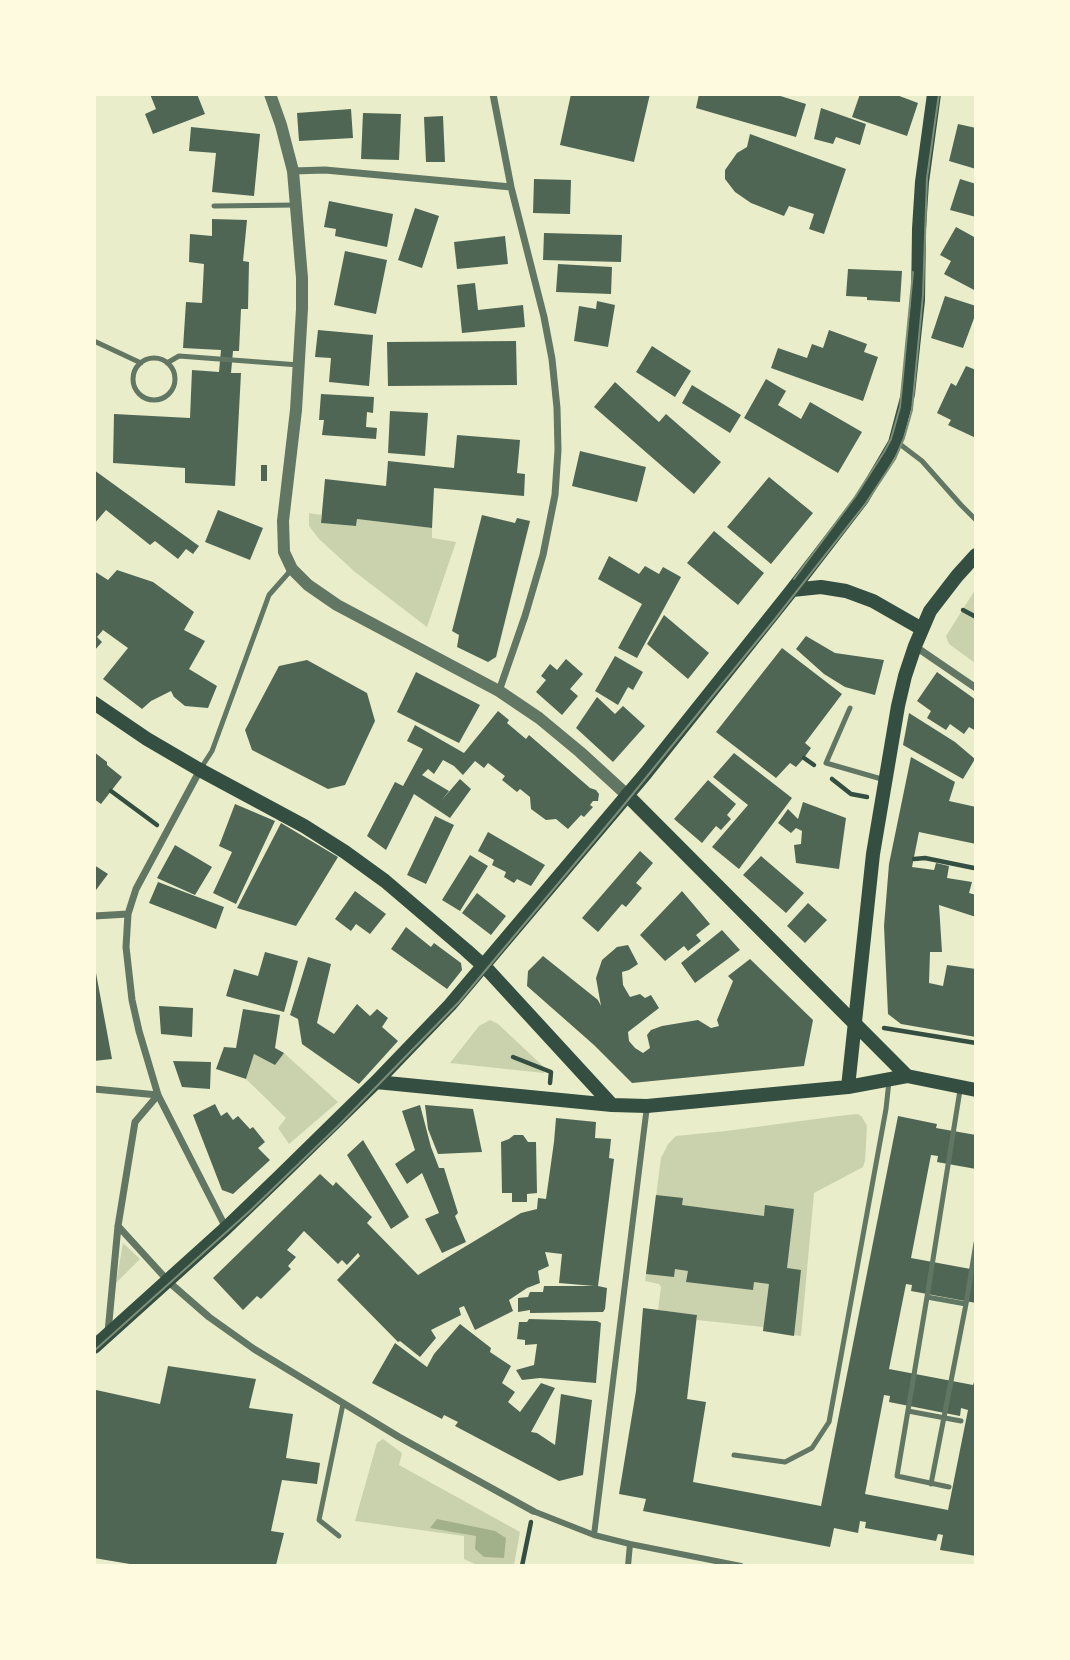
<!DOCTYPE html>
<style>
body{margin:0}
#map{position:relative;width:1070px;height:1660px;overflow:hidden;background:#e9edc9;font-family:Spectral,serif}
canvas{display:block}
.frame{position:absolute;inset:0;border:96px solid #fefae0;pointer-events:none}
</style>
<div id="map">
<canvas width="1070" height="1660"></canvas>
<div class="frame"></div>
</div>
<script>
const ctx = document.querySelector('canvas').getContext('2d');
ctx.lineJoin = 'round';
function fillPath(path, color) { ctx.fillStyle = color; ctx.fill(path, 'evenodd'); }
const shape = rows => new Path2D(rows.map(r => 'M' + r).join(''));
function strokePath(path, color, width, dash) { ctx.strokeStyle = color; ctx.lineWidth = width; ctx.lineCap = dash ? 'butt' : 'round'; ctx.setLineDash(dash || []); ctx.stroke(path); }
fillPath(shape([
 [309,513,321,515,321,523,356,526,357,519,432,528,432,538,456,542,427,627,355,572,319,539,309,526],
 [975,590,975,663,949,644,946,636],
 [490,1020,498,1024,545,1068,544,1073,450,1063,479,1026],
 [284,1053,338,1102,289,1144,278,1128,286,1118,246,1079,254,1054,274,1064],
 [858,1114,862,1117,867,1126,865,1161,863,1167,814,1193,801,1336,763,1331,763,1327,697,1320,697,1315,658,1310,661,1287,659,1284,645,1281,661,1158,668,1144,676,1136,726,1131,838,1116],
 [123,1243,140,1259,116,1283],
 [383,1439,402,1453,399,1465,520,1532,514,1565,477,1565,464,1559,464,1536,355,1521,377,1443]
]), '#cad2ad');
fillPath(shape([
 [437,1519,495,1531,506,1538,504,1558,484,1557,475,1549,476,1536,430,1528]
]), '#a3b18a');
fillPath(shape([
 [150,94,197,94,205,114,153,134,145,114,156,109],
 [571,94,650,94,634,162,560,145],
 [699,94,774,94,806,104,796,137,696,108],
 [860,94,894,94,918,103,907,136,852,117],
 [821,108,866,124,860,145,836,137,833,144,814,139],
 [351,109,353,138,299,141,297,113],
 [363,113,401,114,399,160,361,159],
 [443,116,445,162,426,162,424,117],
 [958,124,976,128,976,169,949,161],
 [191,127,260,134,254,196,212,192,216,153,189,151],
 [750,134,846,169,824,234,809,229,814,214,789,206,784,216,751,203,735,192,725,179,725,170,737,153,747,147],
 [534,179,571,180,570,214,533,213],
 [960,179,976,184,976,217,950,210],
 [329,201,393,214,387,247,335,236,336,229,324,227],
 [415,208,439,216,422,268,398,260],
 [212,219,247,220,243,261,249,262,248,309,241,309,239,351,233,351,231,373,241,373,235,486,185,483,185,468,113,463,114,414,190,418,192,370,219,372,221,350,183,348,186,302,202,303,204,264,189,262,190,234,212,236],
 [956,227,976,238,976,291,944,274,951,261,940,255],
 [544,233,622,235,621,262,543,260],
 [505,236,508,264,457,269,454,242],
 [345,251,387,260,376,314,334,305],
 [558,264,612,267,611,294,556,292],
 [848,269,902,271,900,302,867,300,867,297,846,296],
 [475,283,478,310,523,305,525,327,462,333,457,285],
 [945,296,976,306,976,313,963,348,931,338],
 [597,301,615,305,608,347,574,341,579,306,596,309],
 [318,330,373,335,369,386,329,382,331,358,315,357],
 [829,330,867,344,864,352,878,357,863,401,771,368,778,348,807,358,812,344,823,348],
 [516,341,517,385,388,386,387,342],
 [652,346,691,371,675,397,636,372],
 [966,366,976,370,976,438,948,425,951,420,937,413,951,383,956,386],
 [766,379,786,391,778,405,801,419,810,402,862,432,838,473,744,418],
 [615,382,659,422,666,414,721,462,694,494,594,407],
 [692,385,741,415,730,433,682,403],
 [321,394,374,397,373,413,367,412,366,427,377,428,376,439,322,435,324,420,319,420],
 [390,411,428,413,425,456,388,453],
 [457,435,520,440,517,473,525,474,524,496,434,488,432,528,357,519,356,526,321,523,325,479,386,486,388,461,454,468],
 [580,451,646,467,637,502,572,486],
 [261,465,267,465,267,481,261,481],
 [94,470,199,546,193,554,186,549,178,559,155,541,150,545,106,510,94,524],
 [769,477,813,513,771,564,727,527],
 [218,510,263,528,250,560,205,542],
 [482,515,515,523,517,518,530,521,496,657,488,662,457,647,459,635,452,631],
 [714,531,764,573,738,605,687,563],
 [609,556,639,574,645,566,659,574,663,567,681,577,637,658,618,648,642,604,598,579],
 [117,570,153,582,194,612,184,630,205,641,189,669,217,686,208,708,185,706,174,697,171,691,151,701,142,709,103,679,128,648,103,630,97,637,102,642,94,651,94,571,108,580],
 [664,615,709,653,688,679,647,644],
 [806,636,835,653,884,660,875,695,845,687,824,674,796,649],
 [782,648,842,694,805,743,811,748,804,758,796,767,790,763,776,778,716,732],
 [615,656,643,672,633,690,628,687,618,705,595,691],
 [566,659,583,674,570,689,578,696,562,715,536,692,546,680,541,676,550,664,557,670],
 [307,660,367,693,375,721,345,785,328,789,252,750,245,730,279,666],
 [416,672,480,705,459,743,397,712],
 [937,672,976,700,976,731,969,727,964,734,950,724,946,730,927,718,931,711,917,701],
 [597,697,615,714,623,706,645,726,613,762,576,728],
 [498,711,509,720,507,723,526,739,529,735,590,788,596,790,599,794,598,801,593,801,590,805,593,807,584,817,581,815,568,829,556,819,546,820,531,809,530,797,520,789,517,792,502,780,505,776,488,763,484,768,475,761,463,775,454,766,443,760,434,774,428,769,422,775,449,791,441,801,460,779,471,789,450,818,414,794,386,850,367,836,395,782,403,786,423,749,407,741,415,725,464,753],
 [909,713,955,742,975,759,963,779,903,745],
 [94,752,107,762,107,765,122,777,101,804,94,799],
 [734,753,792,798,739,869,712,847,748,805,713,777],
 [911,757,955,782,949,801,976,807,976,844,919,832,912,867,934,870,936,863,949,866,947,878,972,882,969,893,976,895,976,917,939,905,942,952,930,952,929,983,943,986,947,965,976,969,976,1037,901,1024,888,1014,884,926,889,864],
 [708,780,736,804,727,815,731,819,721,830,716,826,702,843,674,819],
 [803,802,846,818,839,869,796,863,794,845,801,844,802,831,796,828,791,833,778,823,788,809,798,819],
 [235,804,275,821,236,904,213,893,232,852,219,846],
 [435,816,454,825,426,884,407,875],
 [281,823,338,857,296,926,237,908],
 [488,832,545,865,531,886,517,879,514,883,504,877,506,872,492,865,494,860,478,851],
 [175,845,212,867,195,895,157,878],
 [640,851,653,863,636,883,642,888,626,907,622,904,598,932,582,918],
 [470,855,488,866,460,911,442,900],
 [761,856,804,893,786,913,743,875],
 [94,865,108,874,96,890,94,889],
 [158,882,224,907,216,929,149,903],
 [355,891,386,914,370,934,356,924,351,931,335,919],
 [682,891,710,924,696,935,701,941,688,951,684,946,665,961,640,935],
 [477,893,506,916,491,935,462,913],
 [808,903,827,920,805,943,787,926],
 [406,927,431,947,434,943,461,963,462,970,447,989,391,949],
 [722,930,740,950,695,983,681,963],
 [628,945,638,964,629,970,622,972,623,985,630,997,640,994,645,998,651,995,659,1008,628,1032,629,1041,635,1048,643,1053,650,1048,647,1035,651,1030,662,1026,698,1020,711,1028,719,1026,717,1020,733,981,728,976,750,959,813,1020,804,1066,632,1083,594,1045,527,986,528,971,543,956,598,1000,601,1006,596,978,602,960,617,947],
 [265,952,298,961,284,1012,226,996,234,969,258,976],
 [308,957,331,964,317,1023,334,1034,357,1004,370,1016,377,1009,388,1018,382,1027,398,1041,359,1084,302,1044,298,1019,290,1015],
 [94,973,96,973,112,1059,94,1061],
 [159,1006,193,1008,192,1037,161,1034],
 [243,1009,280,1015,275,1048,284,1053,275,1065,254,1054,246,1079,216,1069,224,1047,236,1048],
 [173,1061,211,1062,210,1089,182,1087],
 [215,1104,221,1116,227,1112,233,1120,238,1116,250,1129,253,1127,265,1142,258,1148,270,1160,233,1194,222,1190,193,1115],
 [420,1105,431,1147,439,1168,444,1168,458,1213,455,1216,466,1242,442,1253,425,1219,439,1213,422,1173,407,1184,395,1164,415,1150,402,1111],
 [425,1105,473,1109,482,1152,438,1154,428,1129],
 [898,1116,937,1124,936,1128,976,1135,976,1169,937,1162,938,1156,931,1155,911,1258,976,1270,976,1303,911,1291,912,1285,906,1284,889,1369,973,1385,976,1377,976,1556,940,1550,943,1535,938,1534,936,1541,865,1528,866,1522,860,1521,858,1533,834,1528,830,1547,643,1511,646,1499,619,1494,636,1391,643,1308,697,1315,687,1399,706,1402,693,1482,821,1506],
 [884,1395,890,1396,889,1402,960,1416,961,1408,968,1410,948,1510,865,1494],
 [556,1118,596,1122,595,1138,611,1139,609,1158,614,1159,598,1286,607,1288,605,1309,603,1312,530,1313,530,1310,518,1312,518,1298,528,1297,530,1292,543,1292,544,1286,594,1286,559,1283,562,1254,545,1252,549,1266,538,1271,540,1283,527,1288,509,1300,513,1311,475,1330,464,1306,459,1308,461,1315,431,1330,436,1338,420,1357,400,1341,398,1342,337,1280,360,1256,358,1253,347,1265,342,1260,338,1264,304,1231,287,1250,296,1257,288,1266,291,1269,261,1299,257,1296,243,1310,213,1278,320,1174,333,1186,336,1182,372,1217,367,1223,418,1275,521,1213,537,1209,538,1198,546,1199,554,1142],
 [514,1135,523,1135,528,1142,536,1142,537,1193,527,1194,527,1202,512,1202,512,1193,502,1193,501,1142,509,1139],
 [363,1140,409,1217,391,1229,347,1155],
 [656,1195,683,1198,682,1205,764,1216,765,1205,794,1209,787,1268,801,1270,794,1336,763,1331,769,1284,754,1282,753,1290,686,1282,688,1271,675,1269,674,1277,646,1274],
 [529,1319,597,1321,601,1323,596,1383,540,1378,522,1380,516,1370,534,1365,537,1344,525,1345,525,1340,517,1339,519,1322,527,1322],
 [460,1324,491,1348,490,1352,511,1366,502,1383,515,1392,508,1402,520,1412,541,1383,555,1388,531,1432,537,1433,555,1445,561,1394,592,1400,583,1475,559,1481,455,1426,458,1422,444,1415,442,1419,372,1383,395,1343,427,1367,434,1354],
 [168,1366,256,1379,249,1408,293,1414,286,1458,320,1463,317,1484,282,1480,271,1531,284,1533,276,1565,136,1565,94,1558,94,1400,96,1390,160,1404]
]), '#4f6655');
strokePath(shape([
 [963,610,976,617],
 [804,758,814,765],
 [832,779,851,794,867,797],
 [111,791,157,825],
 [914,859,925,858,974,868],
 [884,1028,976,1043],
 [513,1057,551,1072,550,1083],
 [522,1566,531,1522]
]), '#344e41', 4.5);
strokePath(shape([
 [214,206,296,205],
 [94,341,141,363],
 '133 379a21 21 0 1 1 42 0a21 21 0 1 1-42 0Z',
 [167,363,179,356,299,365],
 [895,443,901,445,922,461,961,505,976,520],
 [850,708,826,763,885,780],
 [201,768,212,751,269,595,292,569],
 [927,1297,966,1304],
 [908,1411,961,1421],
 [734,1455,785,1462,812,1448,829,1422,886,1109,889,1081],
 [931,1484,966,1304,976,1243],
 [949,1487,897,1476,927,1297,960,1090],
 [339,1536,319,1520,343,1404]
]), '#617663', 5);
strokePath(shape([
 [533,1511,594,1535,647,1106],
 [594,1535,630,1544,741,1566],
 [628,1566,630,1544]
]), '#617663', 6);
strokePath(shape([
 [493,94,511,187,544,317,552,359,557,408,558,450,555,495,543,555,525,616,499,691],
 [293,171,325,170,511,187],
 [916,647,976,688],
 [200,770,136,889,128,914,126,947,132,1000,139,1031,158,1095,226,1228],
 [94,916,128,914],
 [94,1089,158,1095],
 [118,1226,170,1283,209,1317,254,1349,399,1437,533,1511],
 [108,1332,118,1226,135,1122,158,1095]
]), '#617663', 7);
strokePath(shape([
 [270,94,281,125,293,171,302,278,302,309,296,410,283,521,284,552,292,569,308,585,337,605,499,691,539,718,580,752,627,795]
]), '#617663', 12);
strokePath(shape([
 [792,590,821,587,846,591,873,601,922,629],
 [94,703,147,739,200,770,304,826,345,852,385,881,466,950,487,969,612,1105],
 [627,795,907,1076],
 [376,1082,612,1105,647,1106,848,1087,907,1076,976,1090],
 [848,1087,873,854,898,706,905,676,915,646,930,611,957,576,976,555],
 [94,1347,226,1228,278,1178,376,1082,450,1005,646,773,792,590,862,499,895,443,908,394,918,300,919,229,922,182,934,94]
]), '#344e41', 14);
strokePath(shape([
 [794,579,855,497,884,452,891,439,900,407,913,272],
 [94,1351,251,1210,339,1125,459,1002,619,811,775,619,866,503,895,459,904,438,912,410,923,295,927,178,939,94]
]), '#7c8e77', 2);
</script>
